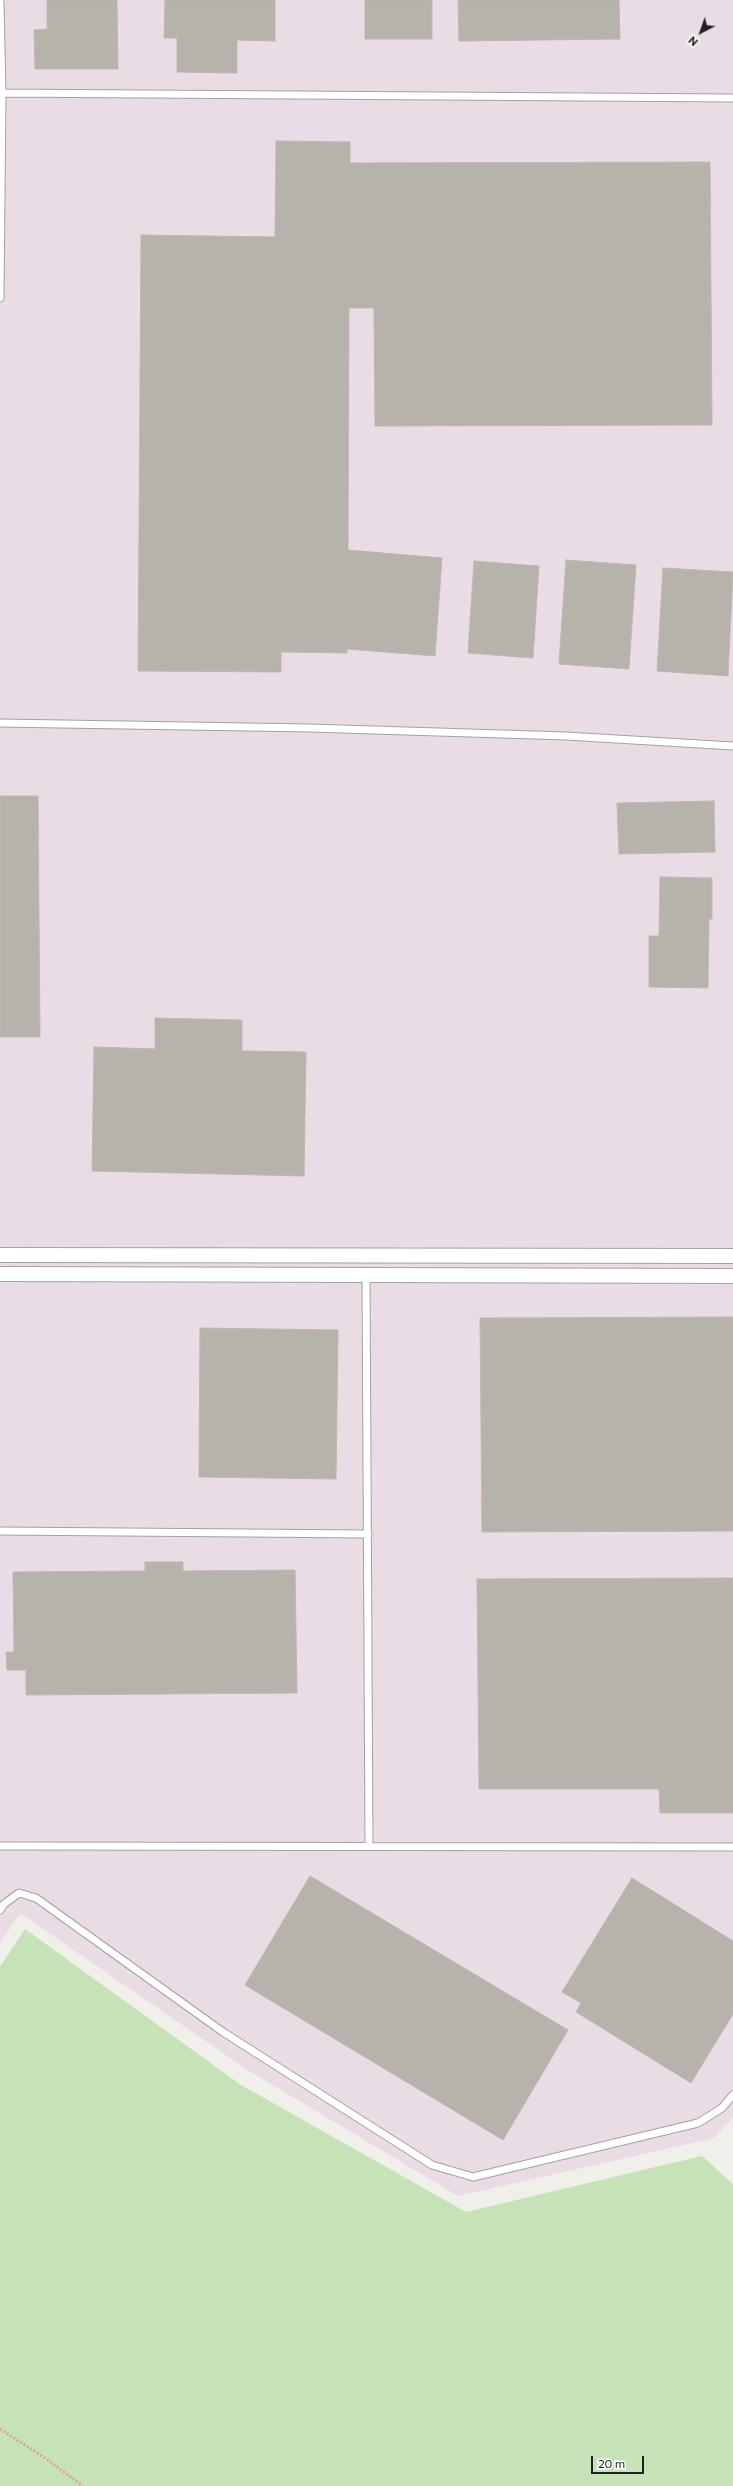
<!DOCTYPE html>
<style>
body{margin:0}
#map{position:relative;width:733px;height:2486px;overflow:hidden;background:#f0efe9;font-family:Commissioner,sans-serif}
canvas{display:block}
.north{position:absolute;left:681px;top:12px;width:40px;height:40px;-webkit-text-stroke:3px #fff;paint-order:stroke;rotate:221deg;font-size:11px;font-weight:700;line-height:16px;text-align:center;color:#212121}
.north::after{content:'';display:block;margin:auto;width:14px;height:18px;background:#212121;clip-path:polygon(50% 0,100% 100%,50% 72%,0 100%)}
.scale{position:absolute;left:591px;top:2456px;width:53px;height:18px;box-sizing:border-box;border:2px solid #212121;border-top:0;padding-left:5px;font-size:12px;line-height:14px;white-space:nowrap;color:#212121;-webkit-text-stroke:3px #fff;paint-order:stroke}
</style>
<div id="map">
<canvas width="733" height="2486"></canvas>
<div class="north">N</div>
<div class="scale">20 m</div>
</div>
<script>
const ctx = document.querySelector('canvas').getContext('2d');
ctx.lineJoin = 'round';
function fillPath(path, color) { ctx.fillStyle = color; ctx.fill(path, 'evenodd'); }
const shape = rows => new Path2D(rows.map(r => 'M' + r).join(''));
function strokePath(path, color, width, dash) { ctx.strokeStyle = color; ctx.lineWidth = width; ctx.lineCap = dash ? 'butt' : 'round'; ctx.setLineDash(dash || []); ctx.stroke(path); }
fillPath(shape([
 [0,0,733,0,733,2117,714,2138,458,2196,246,2069,20,1913,0,1943]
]), '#e9dce4');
fillPath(shape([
 [25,1929,241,2085,466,2212,702,2156,733,2184,733,2486,0,2486,0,1967]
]), '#c5e3b6');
const building = shape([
 [47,0,117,0,118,69,35,69,34,30,47,29,47,0],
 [165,0,275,0,275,41,237,40,237,73,177,72,177,38,164,38,165,0],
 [365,0,432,0,432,39,365,39,365,0],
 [458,0,619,0,620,39,459,41,458,0],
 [276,141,350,142,350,163,710,162,712,425,375,426,374,308,349,308,348,550,442,558,435,656,347,649,347,653,281,652,281,672,138,671,141,235,275,237,276,141],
 [566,560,636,565,629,669,559,664,566,560],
 [474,561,539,566,533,658,468,653,474,561],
 [663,568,733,572,728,676,657,671,663,568],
 [0,796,38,796,40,1037,0,1037,0,796],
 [714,801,715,852,619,854,617,803,714,801],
 [660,877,712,878,712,919,709,919,708,988,649,987,649,936,659,936,660,877],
 [155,1018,242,1020,242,1051,306,1052,304,1176,92,1171,94,1047,155,1049,155,1018],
 [733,1317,733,1531,482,1532,480,1318,733,1317],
 [200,1328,338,1330,336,1479,199,1477,200,1328],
 [145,1562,183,1562,183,1571,295,1570,297,1693,26,1695,26,1670,7,1670,6,1652,14,1652,13,1572,145,1571,145,1562],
 [733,1578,733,1813,660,1813,659,1789,479,1789,477,1579,733,1578],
 [310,1876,568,2030,503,2140,245,1985,310,1876],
 [632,1878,733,1941,733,2014,691,2083,576,2012,581,2003,562,1992,632,1878]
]);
fillPath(building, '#b6b2ac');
strokePath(building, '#c0b9ad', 1);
const service = shape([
 [0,2,2,93,0,298],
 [0,93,733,98],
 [0,723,310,728,566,736,733,746],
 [366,1274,369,1847],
 [0,1531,368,1534],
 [0,1846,733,1847],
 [0,1910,4,1904,19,1893,36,1898,223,2032,432,2165,473,2177,698,2123,722,2108,733,2095]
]);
const minor = shape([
 [0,1255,733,1256],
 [0,1274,733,1276]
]);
strokePath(service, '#a2a2a2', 9);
strokePath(minor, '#a2a2a2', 16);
strokePath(shape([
 [0,2429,45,2458,83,2486]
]), '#e99f82', 2.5, [2, 2]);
strokePath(service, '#fff', 7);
strokePath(minor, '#fff', 14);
</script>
